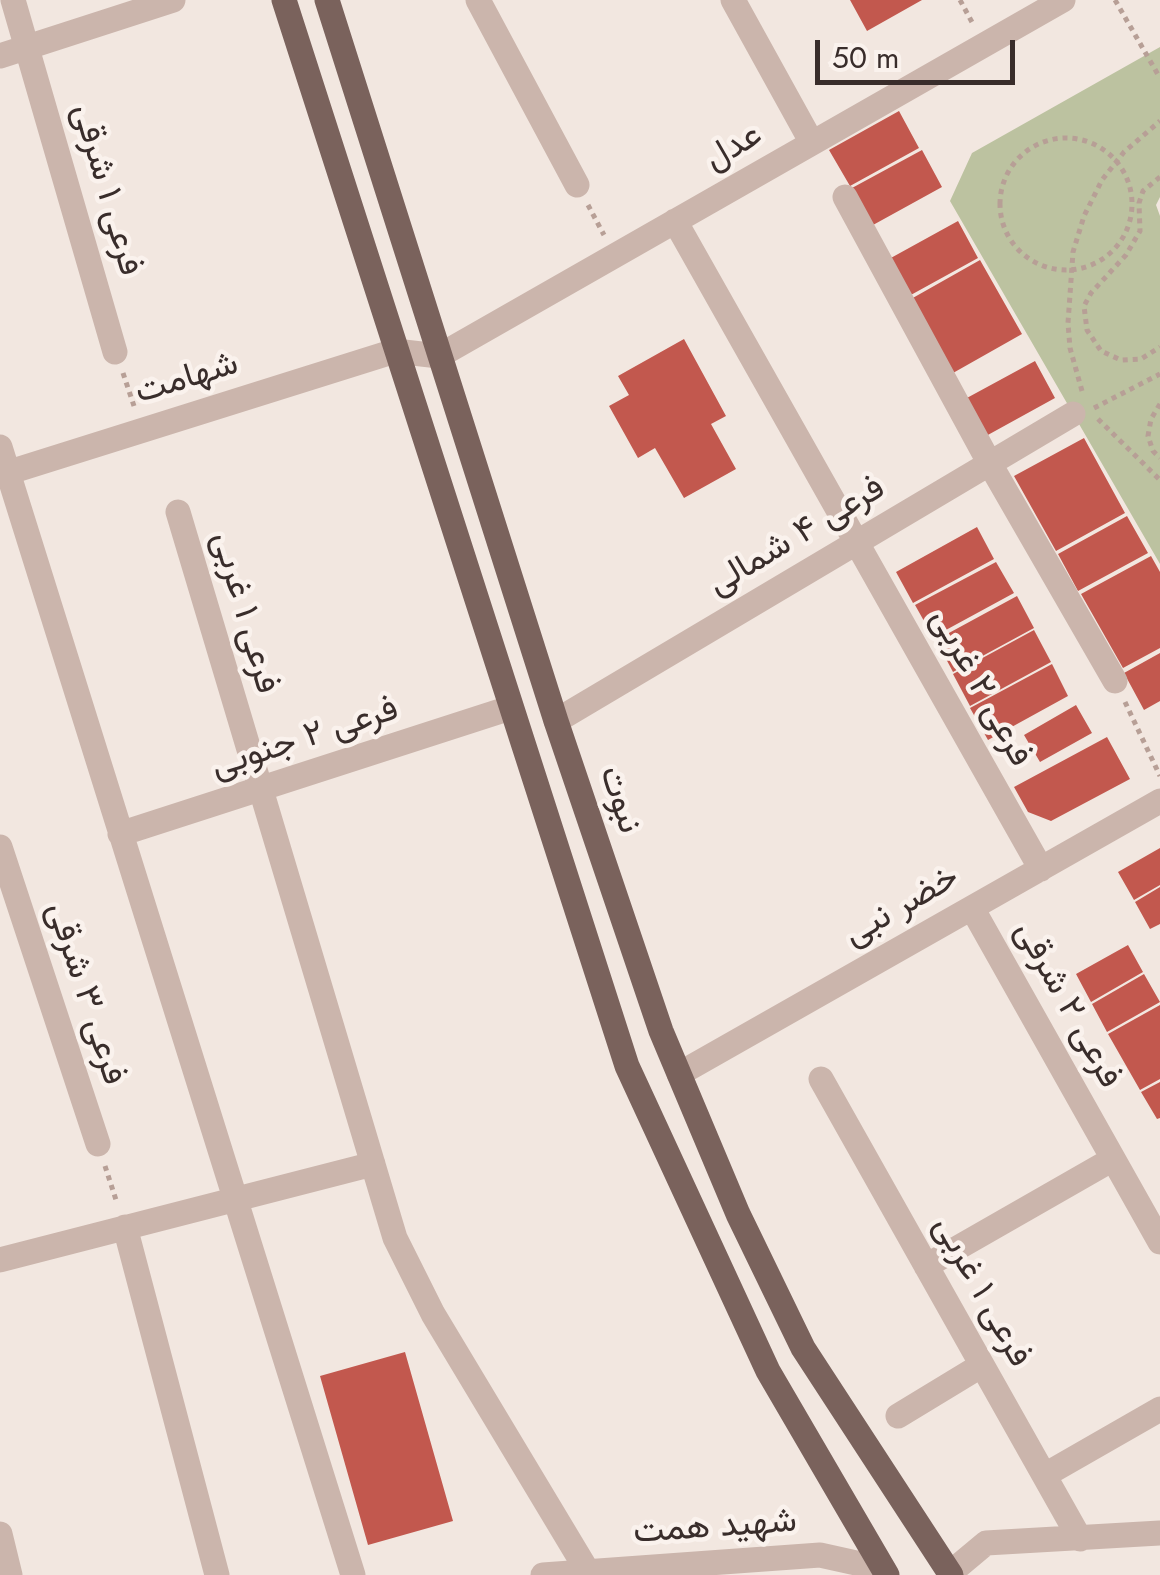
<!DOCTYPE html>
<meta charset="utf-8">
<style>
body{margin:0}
#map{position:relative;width:1160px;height:1575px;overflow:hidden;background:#f2e7e0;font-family:Jost,sans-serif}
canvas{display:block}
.scale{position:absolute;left:815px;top:40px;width:200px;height:45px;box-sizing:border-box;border:5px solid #392d2b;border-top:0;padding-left:12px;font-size:30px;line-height:35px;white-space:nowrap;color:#392d2b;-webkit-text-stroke:8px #faf2ed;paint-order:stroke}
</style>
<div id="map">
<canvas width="1160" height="1575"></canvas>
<div class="scale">50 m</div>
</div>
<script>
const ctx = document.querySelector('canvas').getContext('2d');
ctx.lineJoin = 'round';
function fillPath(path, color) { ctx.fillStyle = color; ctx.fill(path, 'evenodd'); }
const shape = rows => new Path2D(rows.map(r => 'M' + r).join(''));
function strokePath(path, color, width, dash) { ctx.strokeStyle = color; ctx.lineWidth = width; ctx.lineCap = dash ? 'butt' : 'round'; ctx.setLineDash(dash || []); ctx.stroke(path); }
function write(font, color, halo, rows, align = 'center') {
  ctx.font = font + ' Jost,Vazirmatn,sans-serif'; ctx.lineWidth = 9; ctx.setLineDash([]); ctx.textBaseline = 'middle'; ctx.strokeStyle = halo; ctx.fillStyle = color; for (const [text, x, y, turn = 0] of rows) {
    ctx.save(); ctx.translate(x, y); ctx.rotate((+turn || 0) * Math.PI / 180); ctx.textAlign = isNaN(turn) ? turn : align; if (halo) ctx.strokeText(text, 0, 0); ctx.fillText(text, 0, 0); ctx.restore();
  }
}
fillPath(shape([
 [1160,47,1160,197,1156,205,1160,216,1160,564,950,201,972,153]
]), '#bcc2a0');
fillPath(shape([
 [850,0,922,0,867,31],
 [899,111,919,148,850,186,829,150],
 [922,150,942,187,873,225,852,188],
 [958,221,978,258,909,296,889,259],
 [980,260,1022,334,953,373,911,299],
 [684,339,726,416,711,424,736,469,684,498,655,448,638,458,609,406,629,395,618,376],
 [1035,361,1055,398,986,436,965,399],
 [1084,438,1125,513,1056,551,1014,476],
 [1127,516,1148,553,1078,591,1058,554],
 [977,527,994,559,913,603,896,572],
 [1151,556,1160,572,1160,648,1123,668,1081,594],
 [996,562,1014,593,933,637,915,605],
 [1017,596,1034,628,953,672,936,640],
 [1034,630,1051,662,970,706,953,674],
 [1160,653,1160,701,1144,710,1124,673],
 [1052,664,1068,696,988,740,970,708],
 [1076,705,1092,733,1040,762,1024,735],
 [1107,737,1130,779,1051,821,1028,812,1014,787],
 [1160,848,1160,885,1134,900,1118,872],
 [1160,887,1160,924,1150,929,1135,902],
 [1128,945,1143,972,1091,1002,1076,974],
 [1144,974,1160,1002,1107,1032,1092,1004],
 [1160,1005,1160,1079,1140,1090,1108,1034],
 [1160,1082,1160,1118,1157,1119,1141,1092],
 [405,1352,453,1521,368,1545,320,1376]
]), '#c2584e');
strokePath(shape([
 [960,0,973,24],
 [1115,0,1160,78],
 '1000 204a66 66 0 1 1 132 0a66 66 0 1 1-132 0Z',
 [1160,177,1143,191,1139,203,1140,231,1126,255,1091,293,1084,306,1087,330,1101,351,1121,360,1141,359,1160,347],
 [588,205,604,235],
 [123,373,134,406],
 [1082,391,1070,348,1068,323,1073,252,1084,216,1102,180,1124,152,1160,121],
 [1160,404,1151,419,1148,436,1153,451,1160,458],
 [1094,408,1160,374],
 [1098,419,1160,480],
 [1125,702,1160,776],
 [105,1166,117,1203]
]), '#b79f96', 5, [5, 5]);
strokePath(shape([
 [13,0,115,352],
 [478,0,577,185],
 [733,0,812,143],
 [0,56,173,0],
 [845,197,990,464,1115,681],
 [675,221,1041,869],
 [0,447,353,1575],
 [0,475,395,351,439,356,1063,0],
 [178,512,395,1238,433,1314,588,1572],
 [556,721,1073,414],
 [120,834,510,708],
 [0,847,98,1144],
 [972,908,1160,1242],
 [679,1074,1160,801],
 [821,1079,1080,1539],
 [125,1227,217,1575],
 [0,1260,373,1164],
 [926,1266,1113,1159],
 [898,1416,982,1365],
 [1045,1475,1160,1409],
 [0,1534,10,1575],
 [950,1573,986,1543,1160,1533],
 [543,1575,820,1555,883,1569,880,1575]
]), '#cbb5ac', 25);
strokePath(shape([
 [284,0,627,1066,768,1371,887,1575],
 [327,0,556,721,661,1031,738,1214,803,1348,951,1575]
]), '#7a625c', 25);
write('35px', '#392d2b', '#faf2ed', [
 ["عدل",734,148,-30],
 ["فرعی ۱ شرقی",106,190,74],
 ["شهامت",187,379,-17],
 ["فرعی ۴ شمالی",797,537,-31],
 ["فرعی ۱ غربی",244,613,74],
 ["فرعی ۲ غربی",980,688,61],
 ["فرعی ۲ جنوبی",305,739,-18],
 ["نبوت",619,800,72],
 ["خضر نبی",902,907,-30],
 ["فرعی ۳ شرقی",85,994,72],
 ["فرعی ۲ شرقی",1067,1005,61],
 ["فرعی ۱ غربی",981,1292,61],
 ["شهید همت",715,1528,-4]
]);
</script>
